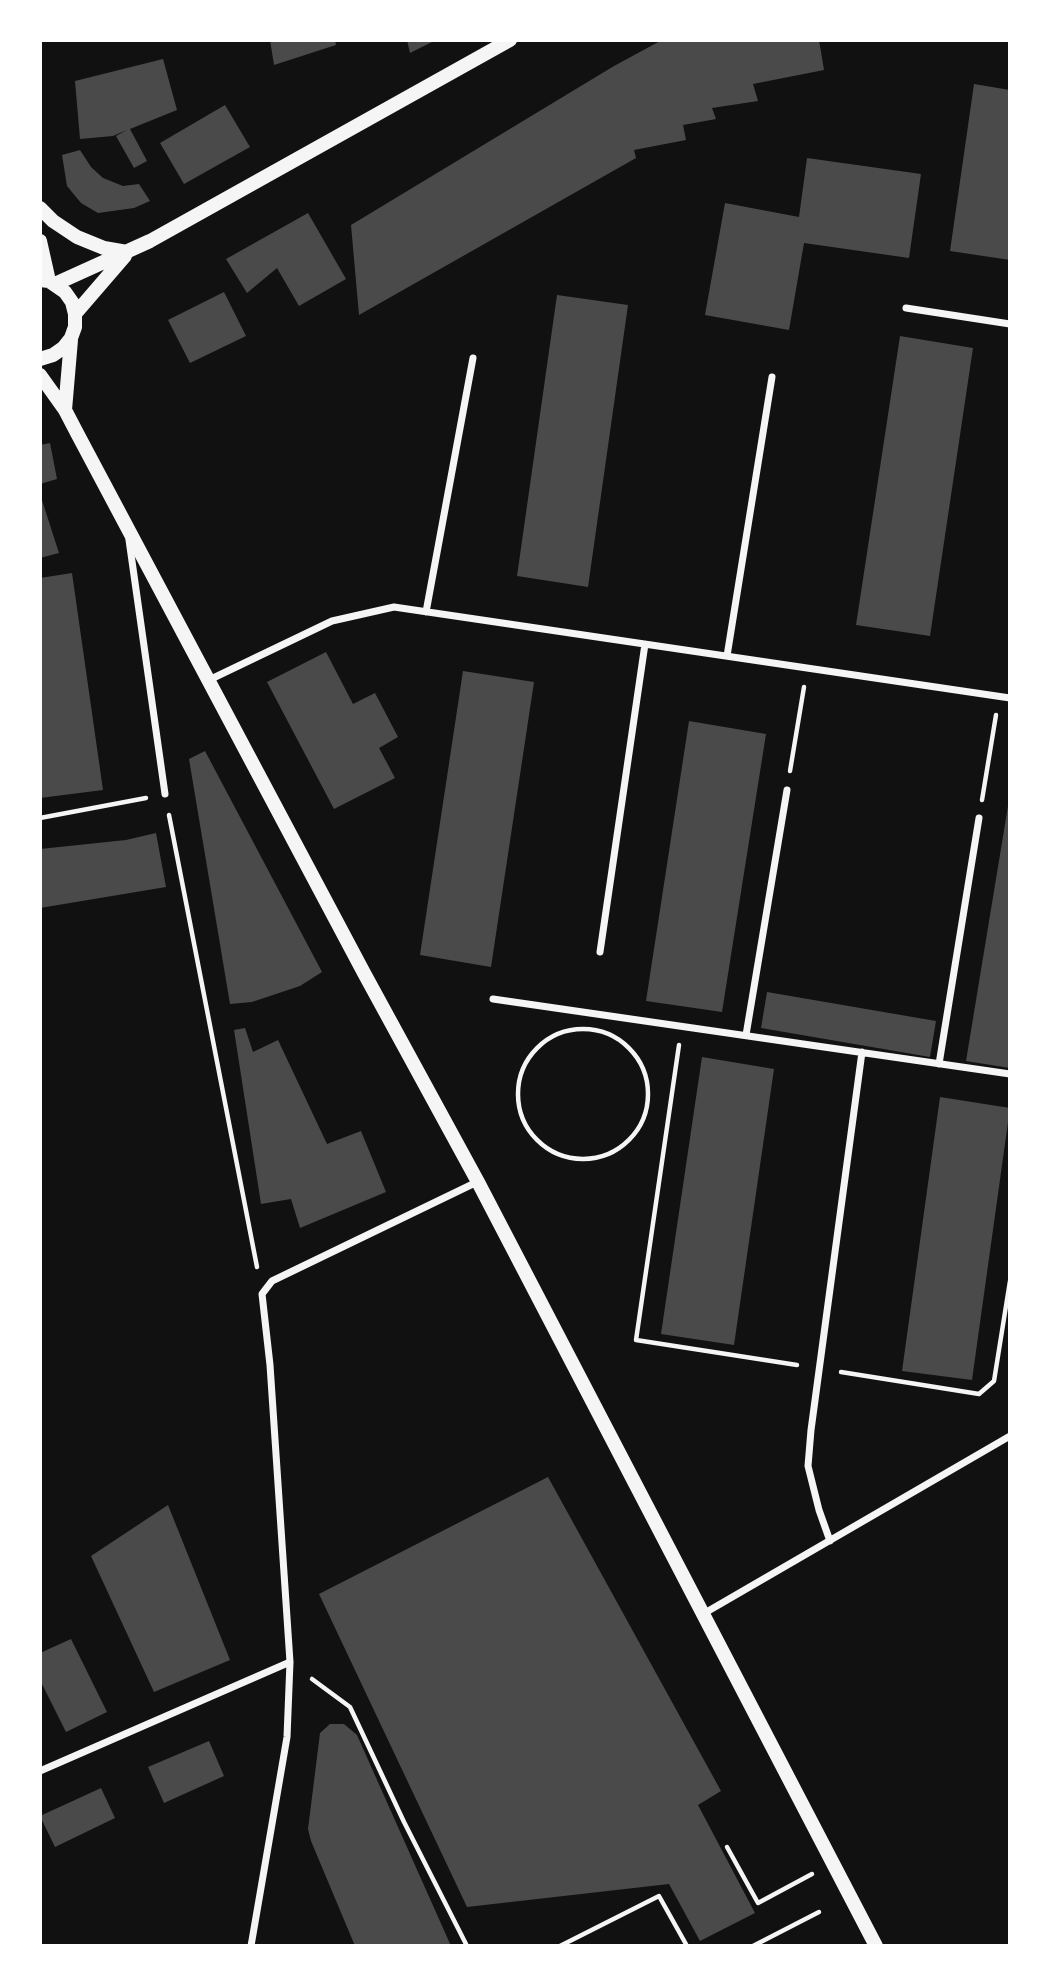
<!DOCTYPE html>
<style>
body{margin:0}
#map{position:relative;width:1050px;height:1986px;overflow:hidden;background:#111;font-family:"Sofia Sans Condensed",sans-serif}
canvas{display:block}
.frame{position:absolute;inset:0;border:42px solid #fff;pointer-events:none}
</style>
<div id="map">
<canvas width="1050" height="1986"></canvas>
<div class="frame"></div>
</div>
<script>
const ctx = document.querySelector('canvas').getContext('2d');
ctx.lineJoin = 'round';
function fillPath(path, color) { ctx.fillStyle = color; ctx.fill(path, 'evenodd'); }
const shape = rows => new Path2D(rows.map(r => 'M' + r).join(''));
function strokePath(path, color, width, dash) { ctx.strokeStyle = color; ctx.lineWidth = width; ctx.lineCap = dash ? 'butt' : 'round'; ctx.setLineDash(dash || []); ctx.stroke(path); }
fillPath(shape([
 [270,40,335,40,336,45,274,65],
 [407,40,436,40,410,53],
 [662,40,819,40,824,70,753,84,758,101,712,108,716,119,683,125,686,140,634,150,636,158,359,315,351,225,614,66],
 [163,59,177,110,130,129,147,161,134,168,116,136,127,130,113,136,80,139,75,81],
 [974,84,1010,90,1010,260,950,251],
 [225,105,250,147,184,184,160,143],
 [80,150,91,167,103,178,123,186,139,184,150,201,134,208,98,213,81,203,67,186,62,155],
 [807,158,921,174,909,258,804,243,789,330,705,315,725,203,799,217],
 [308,213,346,279,299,306,277,268,247,293,226,259],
 [224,292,246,336,190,363,168,320],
 [557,295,628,305,588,587,517,576],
 [900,336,973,348,930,636,856,625],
 [50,443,57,479,40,484,40,445],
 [40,494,59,553,40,558],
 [72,573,103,790,40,798,40,578],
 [326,652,353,704,375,693,398,737,379,748,395,778,334,809,267,682],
 [463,671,534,682,491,967,420,955],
 [689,721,766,734,722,1012,646,1001],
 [205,751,322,972,300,986,252,1002,230,1004,189,759],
 [1008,806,1010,806,1010,1068,966,1061],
 [156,833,166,887,40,908,40,849,126,840],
 [767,992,936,1021,930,1057,761,1028],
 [245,1028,253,1052,278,1040,327,1144,361,1131,386,1192,300,1228,291,1199,261,1204,234,1030],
 [702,1057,774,1069,734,1345,661,1334],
 [940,1097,1010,1108,972,1380,902,1371],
 [548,1477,721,1791,698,1805,755,1913,700,1941,669,1884,467,1907,319,1594],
 [168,1505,230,1660,154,1692,91,1556],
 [71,1639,107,1712,66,1732,40,1680,40,1653],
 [330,1724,344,1724,357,1735,451,1946,355,1946,311,1841,308,1829,320,1733],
 [209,1741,224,1776,164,1803,148,1767],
 [101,1788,115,1818,55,1847,40,1816]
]), '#4a4a4a');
strokePath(shape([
 [790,771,804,687],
 [982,800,996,715],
 [169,815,257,1267],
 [40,818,146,798],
 '518 1094a65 65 0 1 1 130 0a65 65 0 1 1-130 0Z',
 [679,1045,636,1340,797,1365],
 [841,1372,979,1394,994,1381,1010,1281],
 [312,1679,350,1707,404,1822,467,1946],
 [727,1847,758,1903,812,1874],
 [560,1946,659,1896,687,1946],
 [753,1946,819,1912]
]), '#f5f5f5', 4.5);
strokePath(shape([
 [906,308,1010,324],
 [129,540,165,794],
 [426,612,473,358],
 [727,656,772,377],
 [209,680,332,621,394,607,1010,698],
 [600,952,645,644],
 [493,999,1010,1074],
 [746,1035,787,790],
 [939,1064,979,818],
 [830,1541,819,1510,808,1466,811,1430,862,1052],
 [703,1614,1010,1436],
 [40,1771,290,1662],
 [251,1946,287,1737,290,1662,270,1365,262,1294,272,1281,477,1182]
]), '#f5f5f5', 7);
strokePath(shape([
 [40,208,53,221,77,237,104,248,127,252],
 [40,241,49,281],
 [40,280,49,281,65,292,72,302,75,314,75,327,71,338,63,348,53,355,40,359],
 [55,284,150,241,510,40],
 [75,314,125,256],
 [40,375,65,410,77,433,364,973,478,1182,876,1946],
 [65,410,71,340]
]), '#f5f5f5', 14);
</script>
